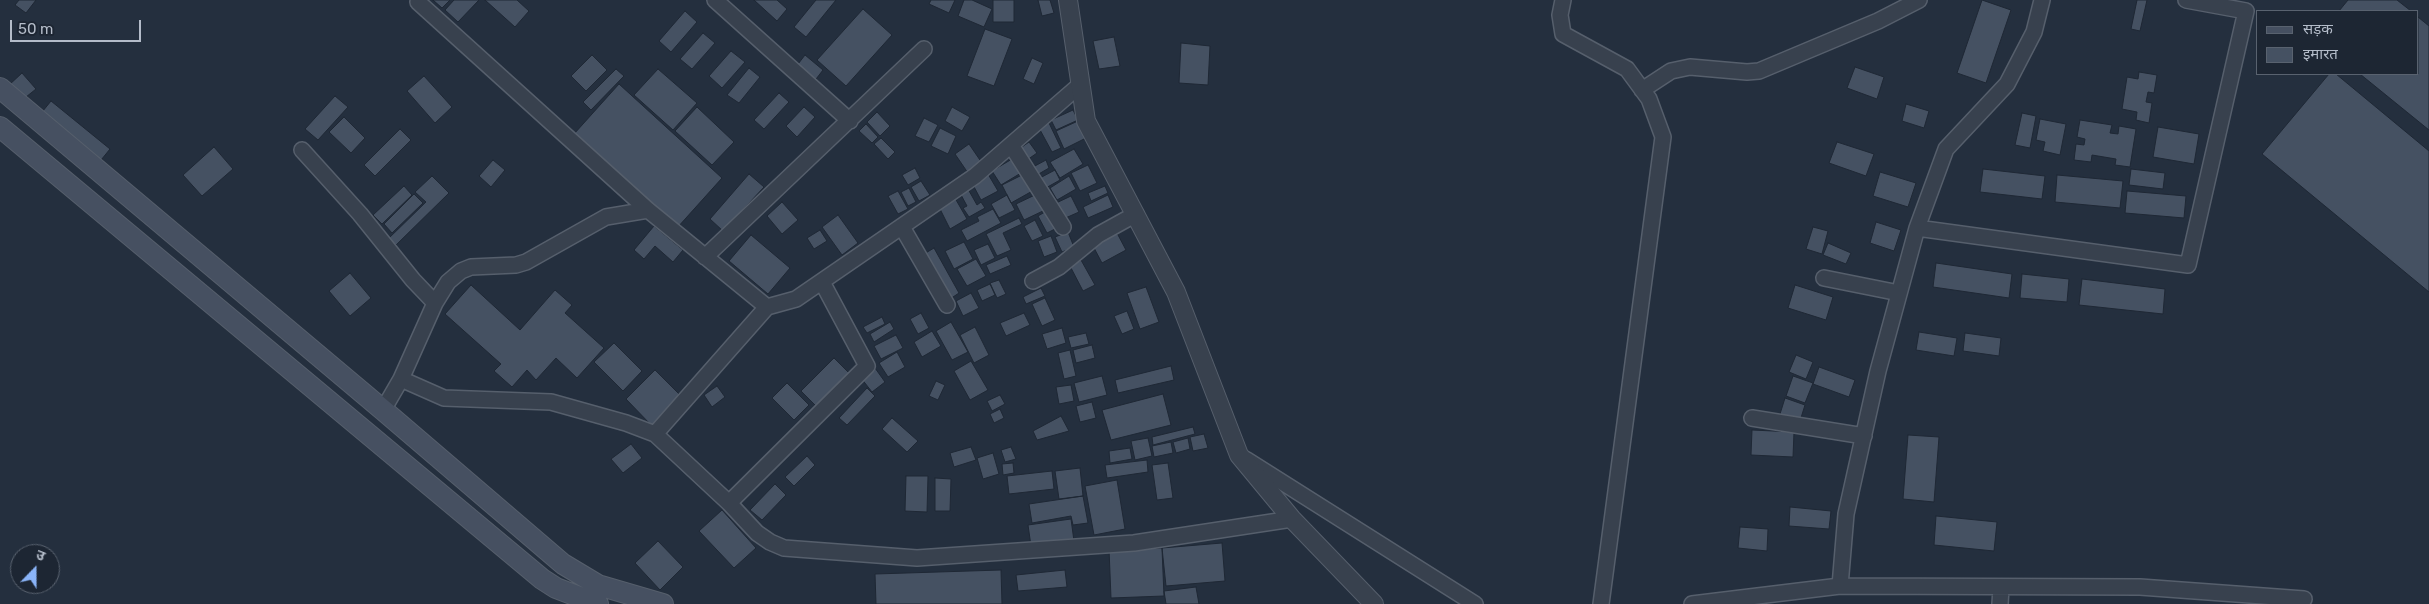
<!DOCTYPE html>
<meta charset="utf-8">
<style>
body{margin:0}
#map{position:relative;width:2429px;height:604px;overflow:hidden;background:#242f3e;font-family:Rubik,"Noto Sans Devanagari",sans-serif}
canvas{display:block}
.legend{position:absolute;left:2256px;top:10px;width:162px;height:65px;box-sizing:border-box;background:#1d2633;border:1px solid #59626f;margin:0;padding:6px 9px;list-style:none;font-size:15px;color:#b4bcc9}
.legend li{display:flex;align-items:center;gap:10px;height:25px}
.legend b{width:25px;border:1px solid #59626f}
.north{position:absolute;left:10px;top:544px;width:50px;height:50px;box-sizing:border-box;background:#1d2633;border:1px solid #59626f;border-radius:50%;rotate:22deg;font-size:14px;font-weight:700;line-height:20px;text-align:center;color:#b4bcc9}
.north::after{content:'';display:block;margin:auto;width:18px;height:22px;background:#8ab4f8;clip-path:polygon(50% 0,100% 100%,50% 72%,0 100%)}
.scale{position:absolute;left:10px;top:20px;width:131px;height:22px;box-sizing:border-box;border:2px solid #b4bcc9;border-top:0;padding-left:6px;font-size:15px;line-height:18px;white-space:nowrap;color:#b4bcc9;-webkit-text-stroke:4px #1d2633;paint-order:stroke}
</style>
<div id="map">
<canvas width="2429" height="604"></canvas>
<ul class="legend">
<li><b style="height:6px;background:#465061"></b>सड़क</li>
<li><b style="height:14px;background:#455162"></b>इमारत</li>
</ul>
<div class="north">उ</div>
<div class="scale">50 m</div>
</div>
<script>
const ctx = document.querySelector('canvas').getContext('2d');
ctx.lineJoin = 'round';
function fillPath(path, color) { ctx.fillStyle = color; ctx.fill(path, 'evenodd'); }
const shape = rows => new Path2D(rows.map(r => 'M' + r).join(''));
function strokePath(path, color, width, dash) { ctx.strokeStyle = color; ctx.lineWidth = width; ctx.lineCap = dash ? 'butt' : 'round'; ctx.setLineDash(dash || []); ctx.stroke(path); }
const building = shape([
 [19,0,36,0,26,13,15,5,19,0],
 [433,0,450,0,442,8,433,0],
 [454,0,479,0,458,22,445,10,454,0],
 [485,0,517,0,529,11,515,27,485,0],
 [754,0,777,0,787,9,777,21,754,0],
 [816,0,836,0,806,37,794,27,816,0],
 [931,0,955,0,949,13,929,4,931,0],
 [964,0,972,0,992,9,984,27,958,16,964,0],
 [993,0,1014,0,1014,22,993,22,993,0],
 [1038,0,1050,0,1054,13,1042,16,1038,0],
 [1982,0,2011,10,1986,83,1957,73,1982,0],
 [2137,0,2147,0,2140,31,2131,29,2137,0],
 [2348,0,2397,0,2411,11,2339,11,2348,0],
 [863,9,892,35,846,86,817,60,863,9],
 [685,11,697,22,671,52,659,41,685,11],
 [2418,17,2429,26,2429,130,2360,74,2418,74,2418,17],
 [985,29,1012,39,994,86,967,76,985,29],
 [703,33,715,43,692,69,680,59,703,33],
 [1114,37,1120,66,1099,69,1093,41,1114,37],
 [1181,43,1210,46,1208,85,1179,83,1181,43],
 [731,51,745,62,722,88,709,76,731,51],
 [592,55,607,70,586,91,571,76,592,55],
 [805,55,823,70,813,83,795,68,805,55],
 [1032,58,1043,63,1034,84,1023,79,1032,58],
 [1855,67,1884,77,1877,99,1847,88,1855,67],
 [749,68,760,77,739,103,727,95,749,68],
 [616,69,624,76,591,110,583,102,616,69],
 [658,69,697,103,673,130,634,95,658,69],
 [2139,72,2157,75,2154,93,2148,92,2146,102,2152,103,2149,123,2136,120,2137,112,2122,109,2127,77,2138,79,2139,72],
 [22,73,36,89,21,101,8,86,22,73],
 [2329,74,2336,74,2429,151,2429,292,2262,154,2329,74],
 [424,76,452,107,435,123,407,91,424,76],
 [619,84,722,178,677,228,574,134,619,84],
 [779,93,789,102,764,129,754,120,779,93],
 [335,96,348,107,318,140,305,129,335,96],
 [51,101,110,149,97,165,38,117,51,101],
 [1906,104,1929,111,1924,128,1902,121,1906,104],
 [697,107,734,142,712,165,675,131,697,107],
 [804,107,815,117,797,137,786,126,804,107],
 [952,107,970,117,962,131,945,121,952,107],
 [1073,110,1078,120,1056,130,1051,120,1073,110],
 [877,112,890,126,880,136,867,122,877,112],
 [2022,113,2036,116,2030,148,2015,145,2022,113],
 [344,117,365,138,351,153,329,132,344,117],
 [924,118,938,125,929,142,915,136,924,118],
 [2040,119,2066,124,2060,155,2043,151,2045,142,2036,140,2040,119],
 [2080,120,2112,125,2110,133,2118,134,2119,126,2136,129,2130,167,2115,165,2116,159,2092,155,2091,162,2074,160,2076,144,2084,145,2085,139,2077,137,2080,120],
 [1078,121,1086,138,1064,149,1056,131,1078,121],
 [1049,123,1061,148,1052,152,1039,128,1049,123],
 [866,124,878,137,872,143,859,131,866,124],
 [2158,127,2199,134,2194,164,2153,157,2158,127],
 [940,128,956,136,948,154,931,146,940,128],
 [400,129,411,140,375,176,364,165,400,129],
 [881,138,895,152,888,159,874,144,881,138],
 [1029,142,1037,153,1027,160,1019,149,1029,142],
 [1837,142,1874,154,1866,176,1829,163,1837,142],
 [969,144,982,163,968,173,955,154,969,144],
 [214,147,233,169,202,196,183,175,214,147],
 [1074,149,1083,164,1060,178,1050,162,1074,149],
 [1017,156,1026,170,1001,185,992,171,1017,156],
 [493,160,505,170,491,187,479,176,493,160],
 [1046,160,1049,168,1037,175,1033,167,1046,160],
 [1088,165,1097,183,1080,191,1071,173,1088,165],
 [915,168,920,178,908,185,902,175,915,168],
 [1983,169,2045,176,2042,199,1980,192,1983,169],
 [2131,169,2165,173,2163,189,2129,185,2131,169],
 [1055,170,1060,180,1044,189,1038,179,1055,170],
 [1028,172,1036,189,1011,203,1002,185,1028,172],
 [1880,172,1916,183,1908,207,1873,196,1880,172],
 [749,174,764,187,723,231,710,219,749,174],
 [988,174,998,191,981,200,972,183,988,174],
 [2057,175,2123,181,2120,208,2055,202,2057,175],
 [432,176,449,193,395,246,388,239,426,202,415,192,432,176],
 [1069,176,1076,189,1057,200,1050,188,1069,176],
 [921,181,930,195,919,201,911,187,921,181],
 [404,186,412,195,382,224,373,215,404,186],
 [1105,186,1108,193,1091,201,1088,193,1105,186],
 [909,188,916,202,908,206,901,192,909,188],
 [968,189,977,205,981,202,985,208,969,217,963,208,967,206,960,193,968,189],
 [898,191,908,209,898,214,888,196,898,191],
 [2127,191,2186,196,2184,218,2125,213,2127,191],
 [414,194,423,203,392,233,384,224,414,194],
 [1037,194,1045,210,1024,220,1016,204,1037,194],
 [1007,195,1015,210,999,218,991,204,1007,195],
 [1108,195,1113,207,1088,218,1083,207,1108,195],
 [1071,196,1079,212,1061,220,1054,204,1071,196],
 [955,198,967,219,950,229,939,207,955,198],
 [782,202,798,220,782,234,767,216,782,202],
 [993,209,1001,223,967,241,961,230,979,221,977,217,993,209],
 [1050,209,1059,227,1047,233,1038,216,1050,209],
 [838,215,858,243,842,255,822,227,838,215],
 [1019,218,1022,224,1003,233,1011,250,997,256,986,234,1019,218],
 [1035,220,1043,236,1032,241,1024,226,1035,220],
 [1876,222,1901,230,1894,251,1870,243,1876,222],
 [654,226,683,250,673,262,655,246,644,259,634,250,654,226],
 [1813,227,1828,231,1822,254,1806,249,1813,227],
 [820,230,827,241,814,249,807,238,820,230],
 [1068,232,1074,247,1062,252,1055,237,1068,232],
 [1117,233,1126,250,1102,263,1093,246,1117,233],
 [751,235,790,268,768,294,729,261,751,235],
 [1051,236,1057,252,1044,257,1038,241,1051,236],
 [964,242,973,259,954,269,945,251,964,242],
 [1828,243,1851,253,1846,264,1823,255,1828,243],
 [988,244,995,258,981,265,974,250,988,244],
 [934,248,959,293,950,299,924,254,934,248],
 [1007,256,1011,265,990,274,986,265,1007,256],
 [976,259,986,276,967,286,957,269,976,259],
 [1081,260,1095,285,1083,291,1070,266,1081,260],
 [1936,263,2012,274,2009,298,1933,287,1936,263],
 [350,273,371,298,350,316,329,291,350,273],
 [2022,274,2069,279,2067,302,2020,298,2022,274],
 [2082,279,2165,289,2163,314,2079,305,2082,279],
 [999,280,1006,294,997,298,990,283,999,280],
 [990,284,995,295,982,301,977,290,990,284],
 [471,285,520,330,555,290,572,305,565,313,604,348,577,378,556,358,536,380,527,370,512,387,494,371,501,364,445,314,471,285],
 [1795,285,1833,297,1826,320,1788,308,1795,285],
 [1146,287,1159,322,1140,329,1127,293,1146,287],
 [1041,288,1045,296,1026,304,1023,297,1041,288],
 [971,293,979,308,963,316,956,301,971,293],
 [1045,298,1055,320,1042,326,1032,304,1045,298],
 [1127,311,1134,329,1122,334,1114,316,1127,311],
 [921,313,929,328,918,334,910,319,921,313],
 [1024,313,1030,325,1006,336,1000,323,1024,313],
 [882,317,885,324,867,333,863,327,882,317],
 [890,322,894,329,874,342,870,334,890,322],
 [951,322,968,352,952,360,936,331,951,322],
 [975,327,989,355,974,363,960,335,975,327],
 [1062,328,1066,343,1047,349,1042,334,1062,328],
 [932,331,941,346,922,357,914,342,932,331],
 [1919,332,1957,338,1954,356,1916,350,1919,332],
 [1086,333,1089,344,1071,348,1068,337,1086,333],
 [1965,333,2001,338,1999,356,1963,351,1965,333],
 [896,335,903,348,881,359,874,346,896,335],
 [614,343,642,371,623,391,594,362,614,343],
 [1092,345,1095,358,1076,363,1073,350,1092,345],
 [1070,350,1076,376,1064,379,1058,353,1070,350],
 [897,352,905,367,888,377,879,363,897,352],
 [1796,355,1813,362,1806,379,1789,372,1796,355],
 [834,358,849,373,816,406,801,391,834,358],
 [971,361,988,390,970,400,954,371,971,361],
 [1171,366,1174,380,1118,393,1115,380,1171,366],
 [1819,367,1855,380,1849,397,1813,384,1819,367],
 [875,368,885,382,872,392,861,378,875,368],
 [655,370,682,397,652,426,626,399,655,370],
 [1102,376,1107,395,1079,402,1074,383,1102,376],
 [1793,376,1813,383,1805,403,1786,396,1793,376],
 [936,381,945,385,938,400,929,396,936,381],
 [787,383,809,405,794,420,772,398,787,383],
 [1071,385,1074,401,1059,404,1056,387,1071,385],
 [717,386,725,397,712,407,704,395,717,386],
 [867,388,875,396,847,425,839,418,867,388],
 [1163,394,1171,425,1111,440,1102,410,1163,394],
 [1000,395,1005,404,992,411,987,401,1000,395],
 [1785,398,1805,405,1800,421,1780,414,1785,398],
 [1092,402,1096,418,1080,422,1076,406,1092,402],
 [1000,409,1004,418,994,423,990,414,1000,409],
 [1061,416,1069,431,1037,440,1033,431,1061,416],
 [892,418,918,441,907,452,882,429,892,418],
 [1193,427,1195,434,1153,445,1152,437,1193,427],
 [1752,430,1794,432,1793,457,1751,455,1752,430],
 [1204,434,1208,448,1193,451,1190,437,1204,434],
 [1908,435,1939,437,1934,502,1903,499,1908,435],
 [1148,438,1152,456,1135,460,1131,441,1148,438],
 [1188,438,1190,449,1176,453,1173,442,1188,438],
 [1171,442,1173,453,1154,457,1152,446,1171,442],
 [631,444,642,458,623,473,611,459,631,444],
 [971,447,976,460,954,467,950,453,971,447],
 [1011,447,1016,459,1005,462,1001,450,1011,447],
 [1130,448,1132,459,1110,463,1109,451,1130,448],
 [993,453,999,474,983,479,977,458,993,453],
 [807,456,815,465,794,486,785,477,807,456],
 [1147,460,1148,472,1107,478,1105,465,1147,460],
 [1013,463,1014,473,1003,475,1002,464,1013,463],
 [1168,463,1173,498,1157,500,1152,465,1168,463],
 [1080,468,1083,496,1059,499,1055,471,1080,468],
 [1052,471,1054,489,1009,494,1007,476,1052,471],
 [906,476,928,476,927,512,905,511,906,476],
 [935,478,951,479,950,511,935,511,935,478],
 [1117,480,1125,529,1094,535,1085,486,1117,480],
 [775,484,786,495,762,520,750,510,775,484],
 [1083,496,1088,523,1073,525,1071,516,1032,523,1029,504,1083,496],
 [1790,507,1831,511,1829,529,1789,526,1790,507],
 [722,510,756,548,734,568,699,531,722,510],
 [1936,516,1997,522,1994,551,1934,545,1936,516],
 [1071,519,1074,541,1031,546,1028,525,1071,519],
 [1740,527,1768,529,1767,551,1738,548,1740,527],
 [658,541,683,567,660,590,635,563,658,541],
 [1222,543,1225,581,1166,586,1162,548,1222,543],
 [1162,548,1164,596,1111,598,1109,549,1162,548],
 [1001,570,1002,604,876,604,875,574,1001,570],
 [1065,570,1067,587,1018,591,1016,575,1065,570],
 [1196,587,1199,604,1166,604,1164,591,1196,587]
]);
fillPath(building, '#455162');
strokePath(building, '#1f2835', 1);
const minor = shape([
 [715,0,850,121],
 [1563,0,1560,15,1563,34,1627,69,1649,99,1663,137,1601,604],
 [418,2,648,210,767,307,796,299,975,176,1081,84],
 [1642,90,1671,71,1690,67,1747,72,1759,71,1878,21,1919,0],
 [1011,145,1063,227],
 [302,150,360,214,413,280,435,303],
 [902,227,947,305],
 [1917,228,2188,265,2246,11,2186,0],
 [705,257,924,49],
 [1824,278,1899,293],
 [1033,281,1059,267,1098,235,1136,214],
 [401,379,444,398,551,402,626,423,655,434,729,503,757,533,770,542,784,548,917,558,1134,543,1292,519],
 [383,410,401,379,435,303,448,282,461,271,471,267,516,265,526,262,606,217,648,210],
 [1752,418,1864,436],
 [655,434,767,307],
 [1247,460,1475,604],
 [729,503,867,366,822,282],
 [1840,586,1846,514,1878,371,1917,228,1946,149,2007,84,2034,32,2042,0],
 [1692,604,1840,586,2140,587,2304,599],
 [2000,604,2001,588]
]);
const tertiary = shape([
 [1068,0,1086,121,1176,292,1239,455,1292,519,1374,604]
]);
const secondary = shape([
 [0,88,383,410,563,564,598,585,663,604],
 [0,127,542,579,556,588,598,604]
]);
strokePath(minor, '#565f6c', 18);
strokePath(tertiary, '#565f6c', 20);
strokePath(secondary, '#565f6c', 22);
strokePath(minor, '#38414e', 15);
strokePath(tertiary, '#38414e', 18);
strokePath(secondary, '#465061', 20);
</script>
